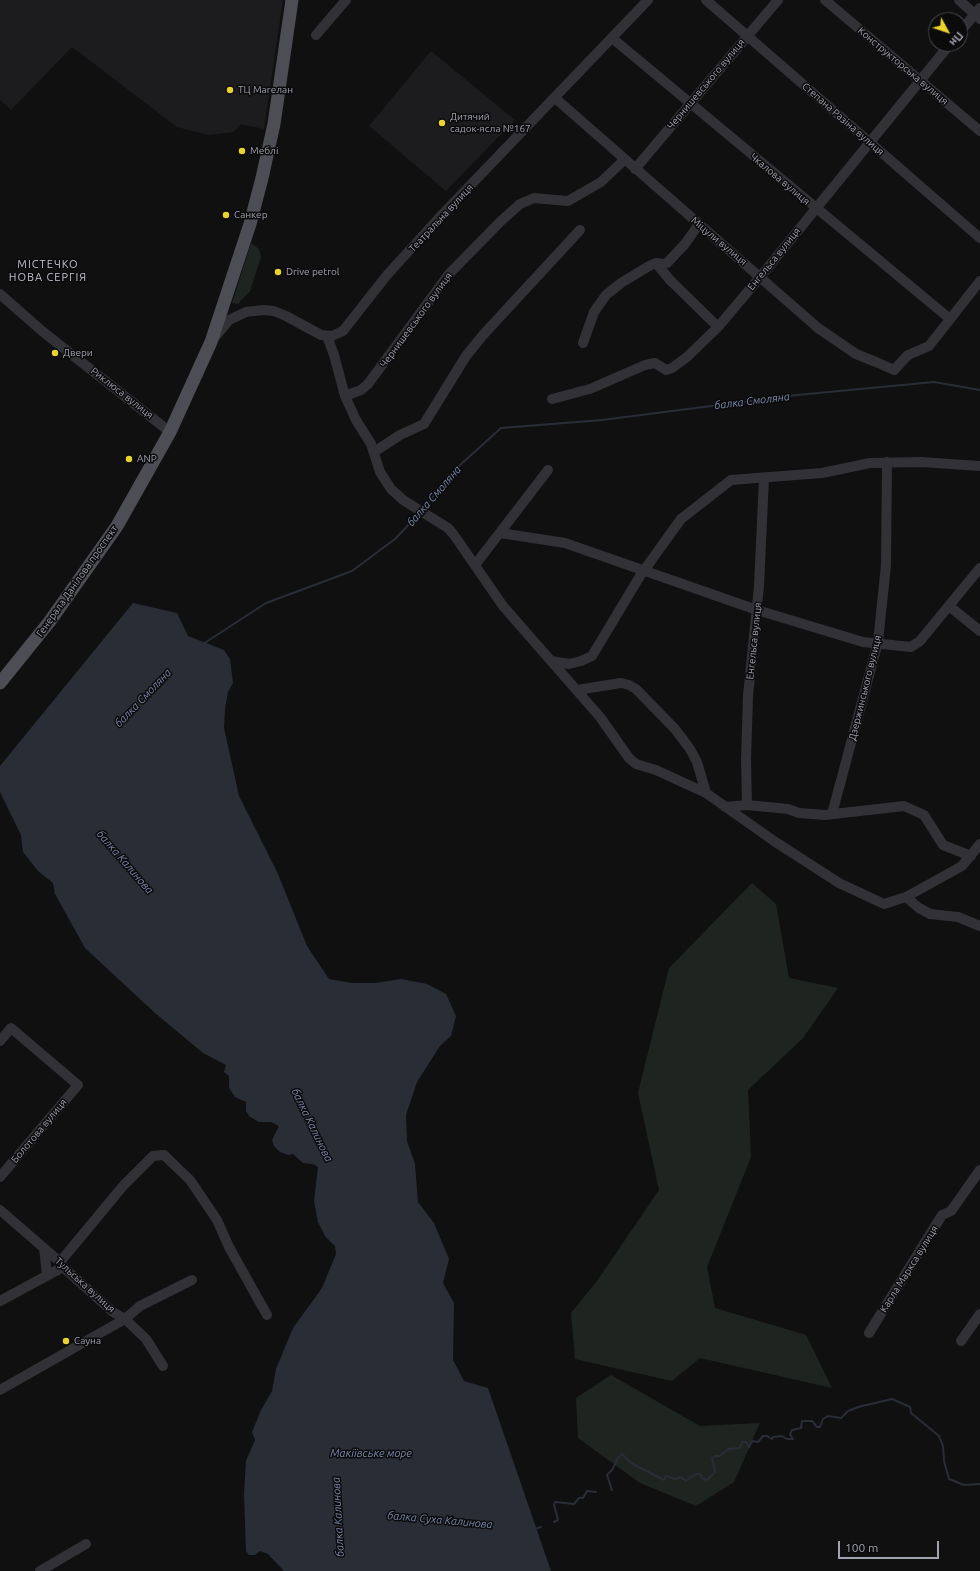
<!DOCTYPE html>
<meta charset="utf-8">
<style>
body{margin:0}
#map{position:relative;width:980px;height:1571px;overflow:hidden;background:#101011;font-family:Ubuntu,sans-serif}
canvas{display:block}
.north{position:absolute;left:928px;top:12px;width:40px;height:40px;box-sizing:border-box;background:#0b0b0c;border:1px solid #47484e;border-radius:50%;rotate:130deg;font-size:11px;font-weight:700;line-height:16px;text-align:center;color:#a1a3b1}
.north::after{content:'';display:block;margin:auto;width:14px;height:18px;background:#ead22f;clip-path:polygon(50% 0,100% 100%,50% 72%,0 100%)}
.scale{position:absolute;left:838px;top:1541px;width:101px;height:18px;box-sizing:border-box;border:2px solid #a1a3b1;border-top:0;padding-left:5px;font-size:12px;line-height:14px;white-space:nowrap;color:#a1a3b1;-webkit-text-stroke:3px #0b0b0c;paint-order:stroke}
</style>
<div id="map">
<canvas width="980" height="1571"></canvas>
<div class="north">Пн</div>
<div class="scale">100 m</div>
</div>
<script>
const ctx = document.querySelector('canvas').getContext('2d');
ctx.lineJoin = 'round';
function fillPath(path, color) { ctx.fillStyle = color; ctx.fill(path, 'evenodd'); }
const shape = rows => new Path2D(rows.map(r => 'M' + r).join(''));
function strokePath(path, color, width, dash) { ctx.strokeStyle = color; ctx.lineWidth = width; ctx.lineCap = dash ? 'butt' : 'round'; ctx.setLineDash(dash || []); ctx.stroke(path); }
function write(font, color, halo, rows, align = 'center') {
  ctx.font = font + ' Ubuntu,sans-serif'; ctx.lineWidth = 3; ctx.setLineDash([]); ctx.textBaseline = 'middle'; ctx.strokeStyle = halo; ctx.fillStyle = color; for (const [text, x, y, turn = 0] of rows) {
    ctx.save(); ctx.translate(x, y); ctx.rotate((+turn || 0) * Math.PI / 180); ctx.textAlign = isNaN(turn) ? turn : align; if (halo) ctx.strokeText(text, 0, 0); ctx.fillText(text, 0, 0); ctx.restore();
  }
}
fillPath(shape([
 [0,0,283,0,264,129,241,124,233,132,209,135,177,127,72,47,11,110,0,100],
 [431,51,515,120,446,191,369,126]
]), '#1c1c1e');
fillPath(shape([
 [251,243,259,249,261,257,250,291,238,304,232,303],
 [752,883,776,904,789,978,838,988,803,1038,748,1090,751,1157,707,1267,715,1308,806,1335,832,1388,700,1358,672,1381,575,1359,571,1313,597,1281,659,1190,638,1093,669,968],
 [611,1375,700,1426,760,1423,734,1482,696,1506,640,1483,578,1438,576,1398]
]), '#1e2520');
fillPath(shape([
 [133,603,177,613,188,636,224,650,230,659,233,683,228,692,225,709,224,728,239,796,278,874,307,946,329,979,352,983,375,983,401,979,427,984,446,994,456,1016,451,1036,440,1046,417,1082,406,1115,407,1141,415,1164,418,1202,434,1223,449,1259,443,1283,454,1303,453,1360,464,1381,488,1388,551,1571,284,1571,268,1554,260,1551,255,1555,249,1555,246,1551,244,1494,246,1461,255,1440,252,1432,261,1410,272,1391,276,1369,293,1328,322,1288,336,1254,335,1246,325,1236,318,1222,314,1201,318,1167,313,1164,303,1163,293,1154,289,1155,280,1152,274,1146,272,1140,279,1126,271,1122,259,1122,249,1116,246,1111,246,1102,235,1097,229,1088,229,1076,224,1072,226,1065,203,1053,155,1013,85,948,55,894,53,883,38,871,23,852,21,835,0,792,0,766]
]), '#292d36');
strokePath(shape([
 [424,509,449,475,501,428,602,420,797,395,934,382,980,390],
 [203,644,266,603,352,571,395,539,419,514],
 [612,1490,607,1475,612,1470,618,1458,622,1454,631,1463,664,1480,666,1476,675,1479,681,1477,686,1481,696,1474,700,1474,702,1478,707,1480,715,1472,712,1458,715,1456,720,1456,728,1449,740,1448,742,1442,746,1442,749,1447,752,1441,758,1442,763,1436,767,1436,772,1439,773,1437,782,1436,787,1439,793,1439,790,1434,792,1430,801,1428,802,1421,812,1421,817,1427,820,1427,823,1419,828,1416,841,1418,848,1411,858,1407,892,1399,910,1407,911,1413,939,1436,943,1446,944,1461,949,1479,964,1485,980,1484],
 [554,1522,558,1520,554,1505,555,1502,574,1504,579,1498,583,1498,587,1491,596,1492],
 [535,1529,541,1527]
]), '#292d36', 2);
strokePath(shape([
 [706,0,980,238],
 [825,0,980,131],
 [959,0,980,19],
 [960,32,980,8],
 [316,35,346,0],
 [612,38,950,319],
 [555,98,818,328,856,354,876,362,894,370,908,355,929,346,980,281],
 [635,169,778,0],
 [656,263,670,280,718,327],
 [0,294,42,331,170,432],
 [327,336,334,355,345,396,356,420,371,444,380,472,391,489,403,500,448,528,454,535,503,606,600,717,629,758,636,764,656,770,706,793,774,841,839,883,884,904,906,897,962,866,980,844],
 [215,337,229,320,246,312,263,310,274,311,286,316,321,335,332,336,343,331,387,275,438,219,648,0],
 [583,343,594,312,606,295,621,283,649,266,656,263,663,264,667,263,685,244,699,224],
 [345,396,361,390,368,384,449,274,501,221,520,204,534,198,568,201,601,182,624,160],
 [552,399,590,389,645,365,655,363,666,370,672,368,687,357,718,327,761,276,950,44],
 [374,452,400,435,424,424,466,356,483,335,580,230],
 [500,533,565,543,757,610,863,642,911,647,920,641,980,568],
 [475,565,548,470],
 [949,606,980,631],
 [551,661,569,664,581,661,592,656,640,576,681,519,731,480,822,473,870,463,921,462,980,466],
 [577,690,621,683,629,685,636,689,675,729,690,749,697,762,706,793],
 [747,805,746,760,748,696,759,586,764,478],
 [725,807,747,805,788,809,799,813,825,815,904,806,924,815,943,845,971,856],
 [832,814,878,642,886,565,887,462],
 [906,897,919,908,930,914,958,917,980,926],
 [0,1041,11,1028,78,1085,0,1177],
 [0,1210,60,1262,63,1267,113,1312,125,1319,146,1339,163,1366],
 [44,1248,47,1275],
 [60,1262,123,1186,153,1156,164,1155,190,1180,217,1220,229,1247,267,1315],
 [0,1301,63,1267],
 [869,1333,942,1215,951,1211,980,1170],
 [961,1341,980,1314],
 [0,1390,125,1319,140,1306,192,1280],
 [40,1571,86,1544]
]), '#313136', 10);
strokePath(shape([
 [0,683,50,621,117,526,170,432,211,342,250,224,262,178,274,124,292,0]
]), '#4d4d55', 13);
for (const [x, y, r, color] of [
 [230,90,4,"#ead22f"],
 [442,123,4,"#ead22f"],
 [242,151,4,"#ead22f"],
 [226,215,4,"#ead22f"],
 [278,272,4,"#ead22f"],
 [55,353,4,"#ead22f"],
 [129,459,4,"#ead22f"],
 [66,1341,4,"#ead22f"]
]) { const dot = new Path2D(); dot.arc(x, y, r, 0, 2 * Math.PI); ctx.fillStyle = color; ctx.fill(dot); strokePath(dot, '#0b0b0c', 1.5); }
write('10px', '#a1a3b1', '#0b0b0c', [
 ["Конструкторська вулиця",903,66,40],
 ["Чернишевського вулиця",706,84,-50],
 ["Степана Разіна вулиця",843,119,41],
 ["Чкалова вулиця",780,179,40],
 ["Театральна вулиця",441,218,-47],
 ["Міцули вулиця",719,241,40],
 ["Енгельса вулиця",774,259,-51],
 ["Чернишевського вулиця",416,320,-54],
 ["Риклюса вулиця",122,393,38],
 ["Генерала Данілова проспект",77,581,-55],
 ["Енгельса вулиця",754,641,-84],
 ["Дзержинського вулиця",865,688,-76],
 ["Болотова вулиця",39,1131,-50],
 ["Карла Маркса вулиця",909,1269,-58],
 ["Тульська вулиця",85,1285,42]
]);
write('10px', '#a1a3b1', '#0b0b0c', [
 ["ТЦ Магелан",238,90],
 ["Дитячий",450,117],
 ["садок-ясла №167",450,129],
 ["Меблі",250,151],
 ["Санкер",234,215],
 ["Drive petrol",286,272],
 ["Двери",63,353],
 ["ANP",137,459],
 ["Сауна",74,1341]
], 'left');
ctx.letterSpacing = '1px';
write('11px', '#c2c3ce', '#0b0b0c', [
 ["МІСТЕЧКО",48,264],
 ["НОВА СЕРГІЯ",48,277]
]);
ctx.letterSpacing = '0px';
write('italic 11px', '#7989ac', '#0b0b0c', [
 ["балка Смоляна",752,401,-7],
 ["балка Смоляна",434,496,-49],
 ["балка Смоляна",143,698,-46],
 ["балка Калинова",125,862,49],
 ["балка Калинова",312,1125,64],
 ["Макіївське море",371,1453],
 ["балка Калинова",338,1517,-93],
 ["балка Суха Калинова",440,1520,5]
]);
</script>
